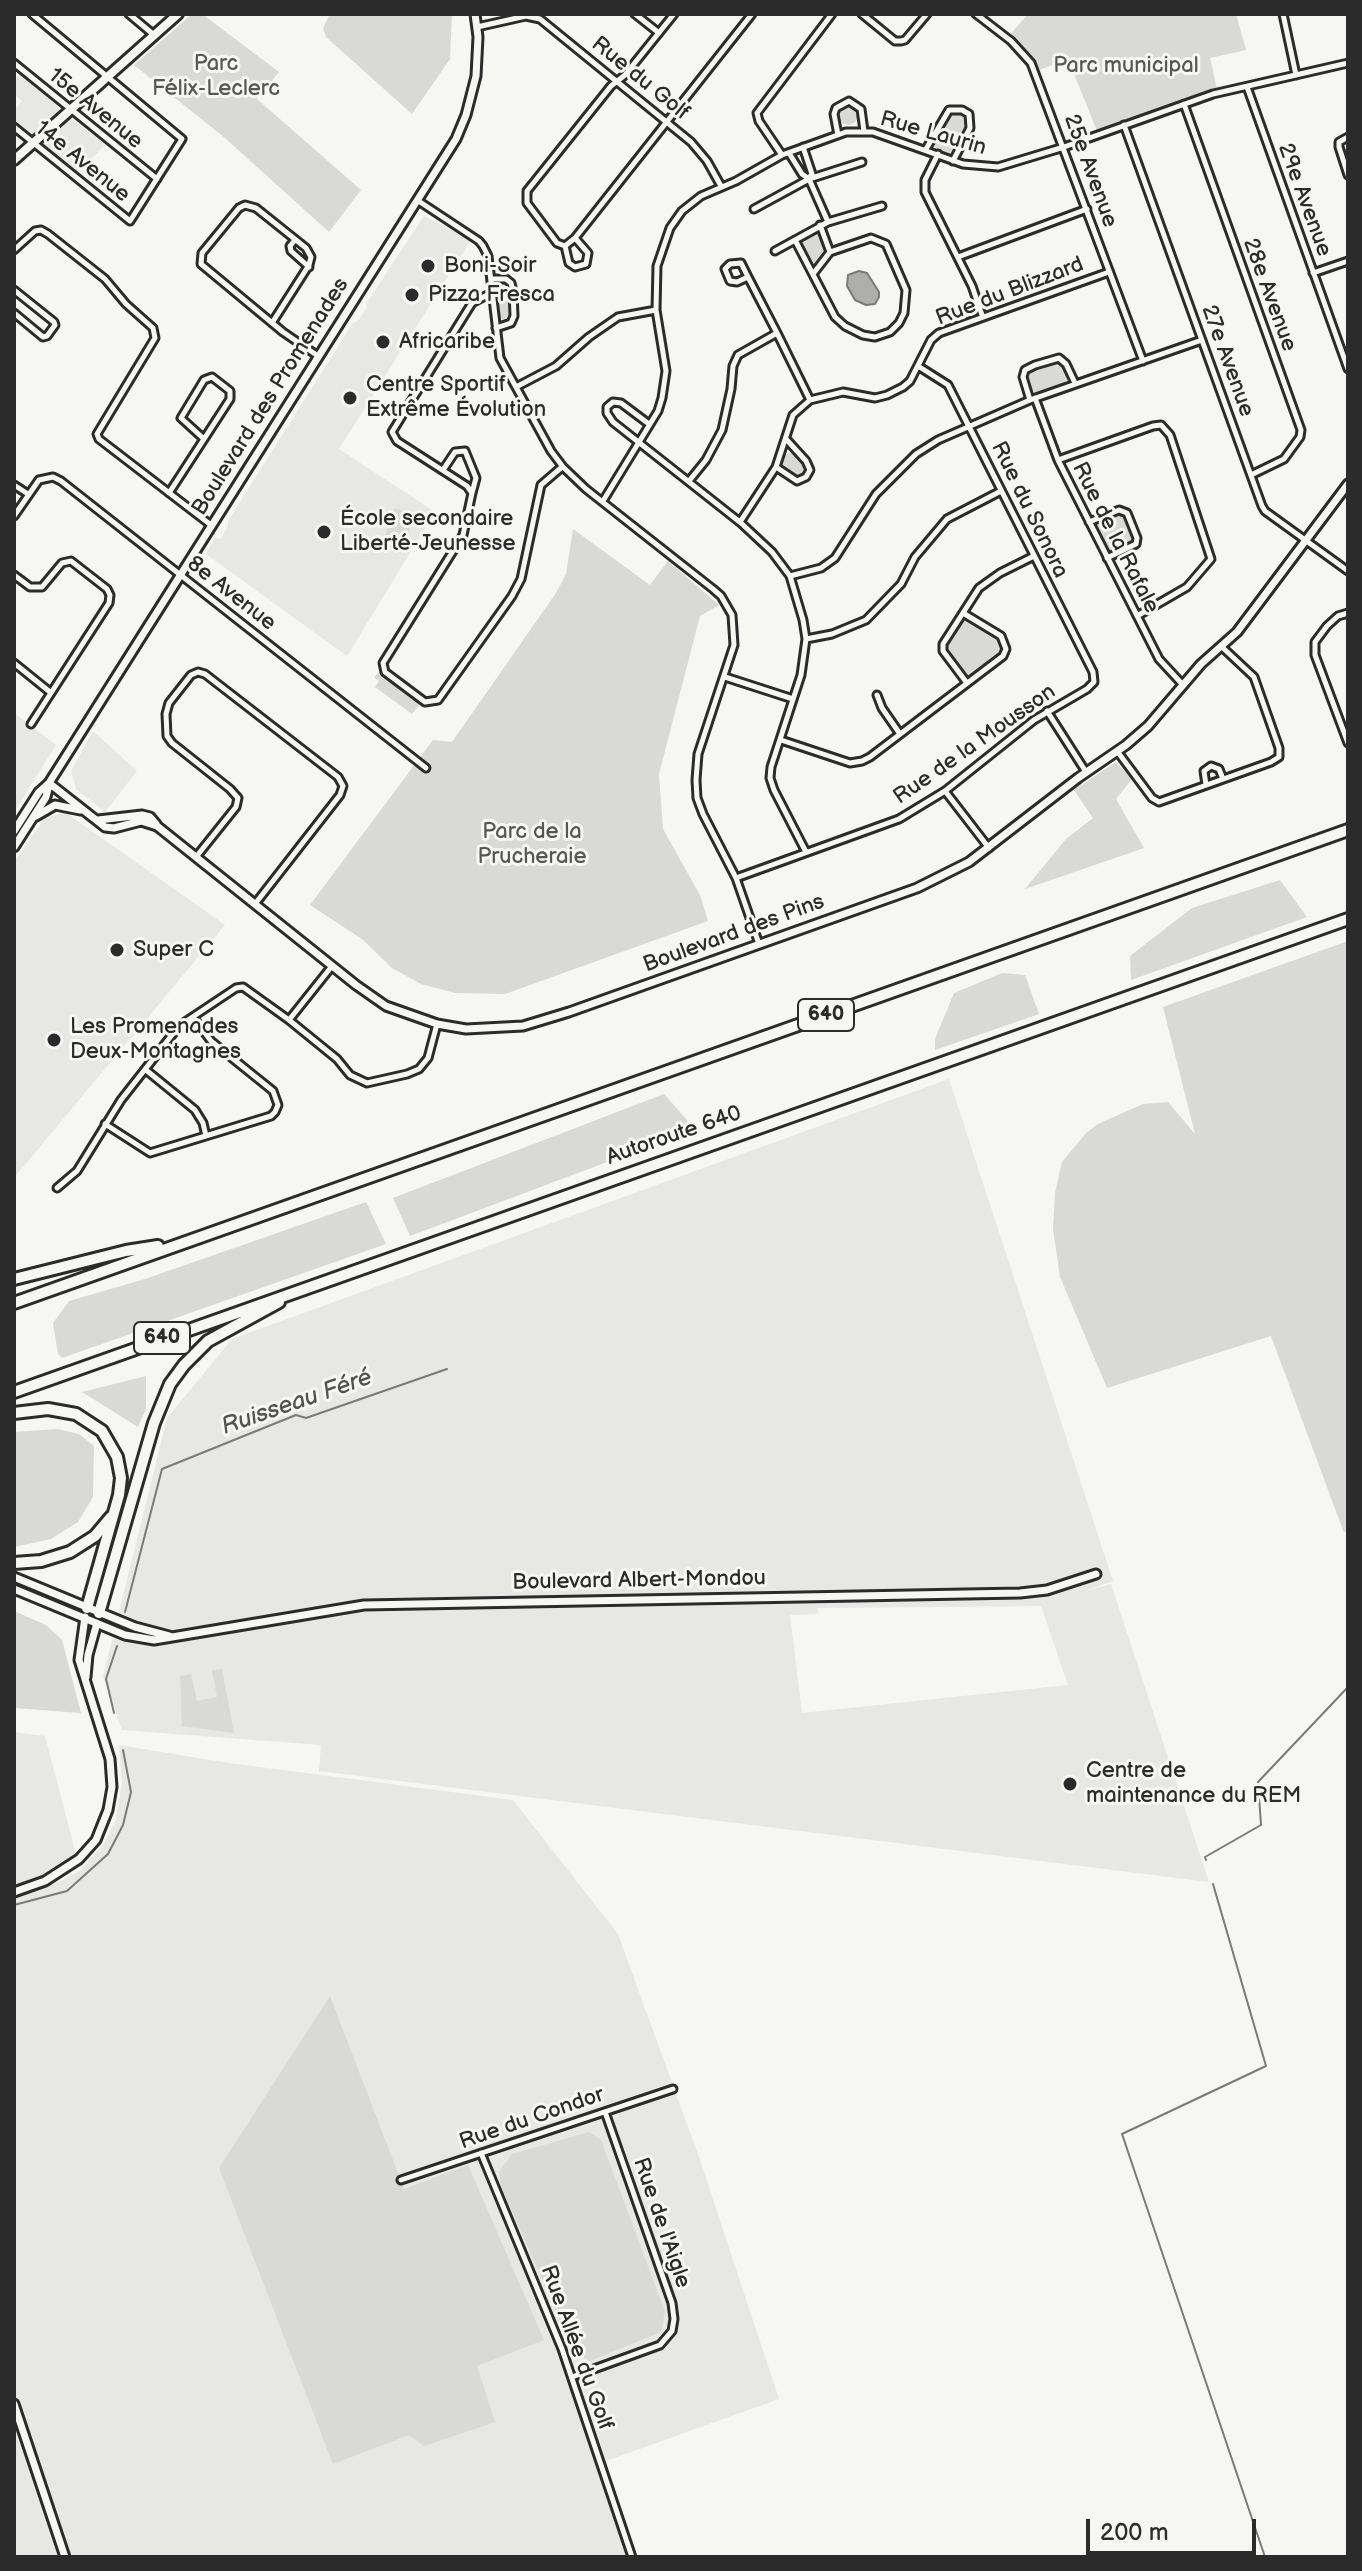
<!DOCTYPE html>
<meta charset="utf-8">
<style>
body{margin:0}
#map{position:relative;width:1362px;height:2571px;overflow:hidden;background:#f6f6f2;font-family:"Balsamiq Sans",sans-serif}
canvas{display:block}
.frame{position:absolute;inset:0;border:16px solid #2b2b2b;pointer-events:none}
.scale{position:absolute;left:1086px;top:2519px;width:170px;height:36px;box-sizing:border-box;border:4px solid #2b2b2b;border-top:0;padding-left:10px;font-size:24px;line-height:28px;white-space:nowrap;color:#2b2b2b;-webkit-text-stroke:6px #f6f6f2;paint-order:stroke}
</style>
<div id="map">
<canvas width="1362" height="2571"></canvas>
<div class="frame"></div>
<div class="scale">200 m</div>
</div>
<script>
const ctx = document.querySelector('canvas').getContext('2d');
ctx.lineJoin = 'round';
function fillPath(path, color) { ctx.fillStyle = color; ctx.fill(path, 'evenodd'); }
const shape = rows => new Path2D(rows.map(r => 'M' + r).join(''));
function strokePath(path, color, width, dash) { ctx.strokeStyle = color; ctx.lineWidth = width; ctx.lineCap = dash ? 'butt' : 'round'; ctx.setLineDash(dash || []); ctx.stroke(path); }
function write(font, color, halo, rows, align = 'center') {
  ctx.font = font + ' "Balsamiq Sans",sans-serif'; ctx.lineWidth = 6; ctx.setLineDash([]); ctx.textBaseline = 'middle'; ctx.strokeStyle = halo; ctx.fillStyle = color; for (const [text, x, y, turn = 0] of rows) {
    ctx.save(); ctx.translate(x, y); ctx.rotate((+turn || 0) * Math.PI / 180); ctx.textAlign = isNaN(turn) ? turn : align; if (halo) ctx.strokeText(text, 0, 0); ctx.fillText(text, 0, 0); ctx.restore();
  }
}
fillPath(shape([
 [21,72,62,111,32,136,14,123,14,111,22,101,14,94,14,80],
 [71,118,105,145,77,173,42,143],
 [424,216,471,240,339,449,435,512,347,656,206,554,215,538,221,539,228,526,228,521,353,323,357,322,367,308,366,304],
 [14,713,56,745,14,812],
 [93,731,137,771,105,812,76,789,71,771],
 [65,812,225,925,14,1178,14,862,44,819],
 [949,1079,1113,1581,1085,1591,1111,1584,1209,1882,319,1771,321,1745,122,1730,103,1676,167,1418,232,1339],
 [1041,1606,1068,1685,802,1713,790,1615,817,1614,818,1608],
 [14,1732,45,1736,76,1854,51,1873,14,1890],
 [119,1745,229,1763,513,1800,618,1934,700,2160,779,2399,606,2461,637,2557,14,2557,14,1899,59,1882,81,1870,103,1845,115,1822,122,1784]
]), '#e7e7e3');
fillPath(shape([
 [192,14,202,14,279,72,257,99,361,190,329,232,225,138,134,65],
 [330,14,452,14,450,59,412,114,326,37,323,28],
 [1028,14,1236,14,1246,50,1210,58,1217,89,1097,131,1068,59,1039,70,1032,56,1009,36],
 '838 115a10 10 0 1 1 20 0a10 10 0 1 1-20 0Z',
 [958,112,965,115,967,125,954,151,949,153,936,149,934,143,946,117,948,114],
 [820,225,830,252,813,274,795,240],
 [501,281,508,286,508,315,505,320,500,318,495,287],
 [1058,361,1063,364,1068,377,1064,384,1038,394,1030,390,1026,379,1027,372],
 [788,453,795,454,805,466,806,471,803,476,796,477,782,466,783,459],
 [395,508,415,515,401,553,381,545],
 [1119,510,1127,513,1136,544,1107,558,1089,522],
 [573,529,650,585,668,561,719,605,700,616,659,774,663,829,700,895,708,921,505,994,455,993,421,984,392,968,362,939,310,905,433,740,452,742,556,593,566,574],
 [963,613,996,631,1004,642,1003,656,967,683,943,651,943,644],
 [380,671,420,704,412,714,375,687,379,681,374,677],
 [1116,762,1132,779,1116,799,1144,848,1025,889,1066,839,1093,818,1074,790],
 [1280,880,1307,917,1131,980,1130,956,1192,908],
 [1348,941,1348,1529,1344,1533,1271,1336,1107,1388,1060,1277,1053,1229,1055,1193,1062,1162,1086,1133,1098,1124,1143,1104,1168,1102,1195,1134,1163,1007],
 [1002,973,1025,975,1039,1014,935,1050,935,1039,954,993],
 [664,1094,695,1129,410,1236,393,1198],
 [366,1202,386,1244,62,1358,58,1354,53,1323,69,1301,145,1279],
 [146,1376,146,1409,138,1427,82,1392],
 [58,1429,79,1434,94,1446,93,1497,78,1522,51,1539,14,1547,14,1432],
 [14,1611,46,1625,62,1640,81,1713,14,1708],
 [222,1669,234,1733,182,1726,180,1676,191,1674,197,1701,217,1697,212,1670],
 [330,1996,404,2189,468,2165,544,2340,477,2366,495,2422,424,2446,409,2435,333,2464,219,2168],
 [589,2132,601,2140,665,2312,661,2332,590,2361,574,2351,501,2186,499,2172,512,2154]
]), '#d9d9d5');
const water = shape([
 [859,271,867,273,879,292,879,297,875,304,866,305,855,300,847,286,848,275,859,271]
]);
fillPath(water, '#aeaeab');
strokePath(water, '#7a7a78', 2);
strokePath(shape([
 [125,1612,162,1469,296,1415,306,1418,447,1369],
 [114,1713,106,1679,117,1646],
 [1206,1860,1205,1857,1261,1825,1258,1782,1348,1687],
 [1213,1884,1266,2066,1122,2134,1265,2557],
 [14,1905,67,1891,108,1854,123,1825,131,1792,123,1750]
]), '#7a7a78', 2);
const minor = shape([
 [129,14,154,35],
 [635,14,659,33],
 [674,14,625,75,611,86,527,191,527,203,557,243,565,246,575,238,752,14],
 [862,14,895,41,901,41,905,40,927,14],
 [976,14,1011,41,1031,63,1143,361],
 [1283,14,1296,75],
 [477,27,526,16,540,19,691,142,707,161,721,186],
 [14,63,157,179],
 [1247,87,1348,369],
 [1184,104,1301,430,1300,437,1284,459,1251,475],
 [1124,125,1262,506,1265,511,1348,571],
 [14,127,130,221,182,139,32,14],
 [838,135,834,114,836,108,849,101,861,109,864,131],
 [1348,137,1339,142,1339,147,1348,175],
 [803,147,812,174,809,178],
 [926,149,949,110,962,110,969,114,970,128,953,161],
 [789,153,802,174,809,179,828,222],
 [938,154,925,180,925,192,972,286,982,315],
 [782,155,759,121,757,113,832,14],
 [417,200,479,241,483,246,488,256,500,358,551,451,563,467,586,489,713,589,721,596,732,615,734,645,698,754,696,780,697,798,703,814,736,878,759,944],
 [754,209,809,179,862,162],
 [295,240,290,246,291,251,309,267],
 [795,240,835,317,845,326,863,335,875,337,890,332,899,323,904,313,906,290,886,244,871,238,830,252,820,225],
 [565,246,569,263,575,267,586,264,588,253,575,238],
 [14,250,35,231,41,230,48,234,105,279,126,304,153,328,155,338,97,434,99,439,211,525],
 [775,251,828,222,882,206],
 [958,257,1087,209],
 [1313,273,1348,261],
 [813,274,830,252],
 [748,277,737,282,730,281,725,269,730,264,741,263,748,277,777,333,810,400],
 [491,279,506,279,511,283,513,291,514,316,511,323,496,328],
 [14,290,54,322,55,325,47,336,43,337,14,313],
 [491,293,472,303,392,432,397,441,467,486,472,493,463,535,383,663,385,672,425,702,438,700,512,596,521,579,541,485,562,467],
 [272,323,309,265,311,257,306,248,256,208,245,205,239,208,202,253,201,264,283,332,318,356],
 [516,387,556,366,589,337,618,317,656,310],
 [1035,398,1058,460,1159,659,1183,685],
 [1030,400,1023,377,1025,370,1035,365,1059,358,1066,364,1075,383],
 [649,424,621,403,613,402,607,407,607,413,613,422,741,523,772,552,790,576,803,620,806,639,801,675,771,767,770,778,774,790,806,852],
 [1058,460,1153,426,1161,425,1170,435,1211,559,1187,587,1137,616],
 [776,467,797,481,806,477,810,470,806,461,786,439],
 [443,470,455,452,465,451,476,478,472,493],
 [689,481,706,460,722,430,731,389,733,366,738,355,777,333],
 [14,485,28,494],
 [169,493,230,399,230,391,212,377,204,380,181,418,204,439],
 [603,501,658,411,662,398,666,371,656,310,657,266,670,228,682,211,701,196,736,181,782,155,846,132,873,132,963,164,998,167,1064,147,1213,94,1348,63],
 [14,516,39,480,53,477,61,481,426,768],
 [740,522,776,467,793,415,810,400,843,392,875,398,887,395,903,387,910,381,931,340,939,333,1109,272],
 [1089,522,1119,510,1127,513,1137,538,1136,544,1107,558],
 [14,575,30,587,42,587,62,563,71,561,107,589,110,595,109,603,31,724],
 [790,576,821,568,835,558,876,494,916,454,938,440,1030,400,1202,340],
 [1348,613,1338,616,1327,626,1315,642,1315,655,1348,743],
 [806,639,832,634,866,620,901,584,915,557,947,519,1001,491],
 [14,663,50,692],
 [725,677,793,699],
 [967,683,943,651,943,644,979,588,1000,573,1034,556],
 [877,695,882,708,900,734],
 [1047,711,1086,772],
 [781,740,850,763,862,761,870,757,1003,656,1006,649,1001,636,963,613],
 [1117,751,1152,798,1159,802,1271,762,1279,757,1279,748,1254,677,1222,647],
 [1206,785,1204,771,1211,766,1219,769,1223,779],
 [945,791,989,848],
 [196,857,236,807,238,798,230,789,172,743,167,736,166,714,169,703,191,675,198,672,205,674,338,777,343,786,340,795,255,904],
 [736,878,899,819,945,791,1034,720,1087,689,1094,682,1093,672,948,385,918,366],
 [289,1020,332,966],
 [146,1070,195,1110,203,1123,206,1136],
 [105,1124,150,1153,271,1116,275,1112,278,1105,273,1091,211,1041,193,1017],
 [57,1188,77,1171,121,1100,179,1026,236,988,243,987,289,1020,337,1059,350,1075,367,1083,407,1074,419,1069,428,1058,437,1024],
 [481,2153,562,2349,632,2557],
 [401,2180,673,2089],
 [572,2377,660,2345,672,2331,674,2319,672,2303,605,2112]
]);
const tertiary = shape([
 [49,783,105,827,114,828,141,821,157,826,356,985,386,1006,437,1024,466,1029,523,1026,569,1012,917,888,969,862,1078,778,1126,745,1148,726,1201,664,1237,632,1348,484],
 [36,816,55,805,80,810],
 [98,820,142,815,150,817,156,824],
 [14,831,39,792,49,783,456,139,466,115,476,76,478,37,475,14],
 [14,847,46,797,49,785],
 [14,1577,135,1627,169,1636],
 [14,1589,125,1635,154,1640,364,1605,1020,1593,1047,1590,1096,1574],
 [86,1677,88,1655,97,1623],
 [14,1892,45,1881,79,1859,96,1840,108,1810,112,1787,110,1759,79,1660,85,1617],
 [14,2404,65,2557]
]);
const secondary = shape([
 [14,160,178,14]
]);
const motorway = shape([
 [14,1279,126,1251,158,1246],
 [14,1303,1348,830],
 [14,1392,1348,919],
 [14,1413,48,1409,76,1414,102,1431,117,1457,121,1478,119,1495,87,1608],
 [14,1563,41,1561,70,1552,95,1536,111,1517],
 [99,1613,154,1423,170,1384,184,1365,208,1341,279,1302]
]);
strokePath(minor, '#2b2b2b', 11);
strokePath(tertiary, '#2b2b2b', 13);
strokePath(secondary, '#2b2b2b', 14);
strokePath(motorway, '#2b2b2b', 16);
strokePath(minor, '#f6f6f2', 5);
strokePath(tertiary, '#f6f6f2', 7);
strokePath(secondary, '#f6f6f2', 8);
strokePath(motorway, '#f6f6f2', 10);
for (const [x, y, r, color] of [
 [428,266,8,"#2b2b2b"],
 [412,295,8,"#2b2b2b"],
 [383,342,8,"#2b2b2b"],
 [350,398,8,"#2b2b2b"],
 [324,532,8,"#2b2b2b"],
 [117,950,8,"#2b2b2b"],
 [54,1040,8,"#2b2b2b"],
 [1070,1784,8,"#2b2b2b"]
]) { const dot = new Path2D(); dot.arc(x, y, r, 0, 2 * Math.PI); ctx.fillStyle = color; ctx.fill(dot); strokePath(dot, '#f6f6f2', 3); }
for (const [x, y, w] of [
 [826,1015,56],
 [162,1338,56]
]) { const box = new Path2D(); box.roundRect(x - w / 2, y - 16, w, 32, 6); ctx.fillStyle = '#f6f6f2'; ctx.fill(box); strokePath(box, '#2b2b2b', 2); }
write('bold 20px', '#2b2b2b', null, [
 ["640",826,1015],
 ["640",162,1338]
]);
write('22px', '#565656', '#f6f6f2', [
 ["Parc",216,64],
 ["Félix-Leclerc",216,89],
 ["Parc municipal",1126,66],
 ["Parc de la",532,832],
 ["Prucheraie",532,857]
]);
write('22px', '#2b2b2b', '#f6f6f2', [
 ["Rue du Golf",640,79,39],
 ["15e Avenue",95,109,39],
 ["Rue Laurin",933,134,16],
 ["14e Avenue",82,162,39],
 ["25e Avenue",1090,171,70],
 ["29e Avenue",1304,200,70],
 ["Rue du Blizzard",1010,292,-21],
 ["28e Avenue",1269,295,70],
 ["27e Avenue",1227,361,70],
 ["Boulevard des Promenades",271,397,-58],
 ["Rue du Sonora",1029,510,64],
 ["Rue de la Rafale",1115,538,63],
 ["8e Avenue",231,594,38],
 ["Rue de la Mousson",975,745,-35],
 ["Boulevard des Pins",734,934,-20],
 ["Autoroute 640",674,1136,-19],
 ["Boulevard Albert-Mondou",639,1581,-1],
 ["Rue du Condor",532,2119,-19],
 ["Rue de l'Aigle",661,2223,71],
 ["Rue Allée du Golf",576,2348,70]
]);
write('22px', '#2b2b2b', '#f6f6f2', [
 ["Boni-Soir",444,266],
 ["Pizza Fresca",428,295],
 ["Africaribe",399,342],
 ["Centre Sportif",366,385],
 ["Extrême Évolution",366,410],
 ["École secondaire",340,519],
 ["Liberté-Jeunesse",340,544],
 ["Super C",133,950],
 ["Les Promenades",70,1027],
 ["Deux-Montagnes",70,1052],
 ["Centre de",1086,1771],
 ["maintenance du REM",1086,1796]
], 'left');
write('italic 24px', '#525251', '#f6f6f2', [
 ["Ruisseau Féré",297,1403,-19]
]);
</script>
